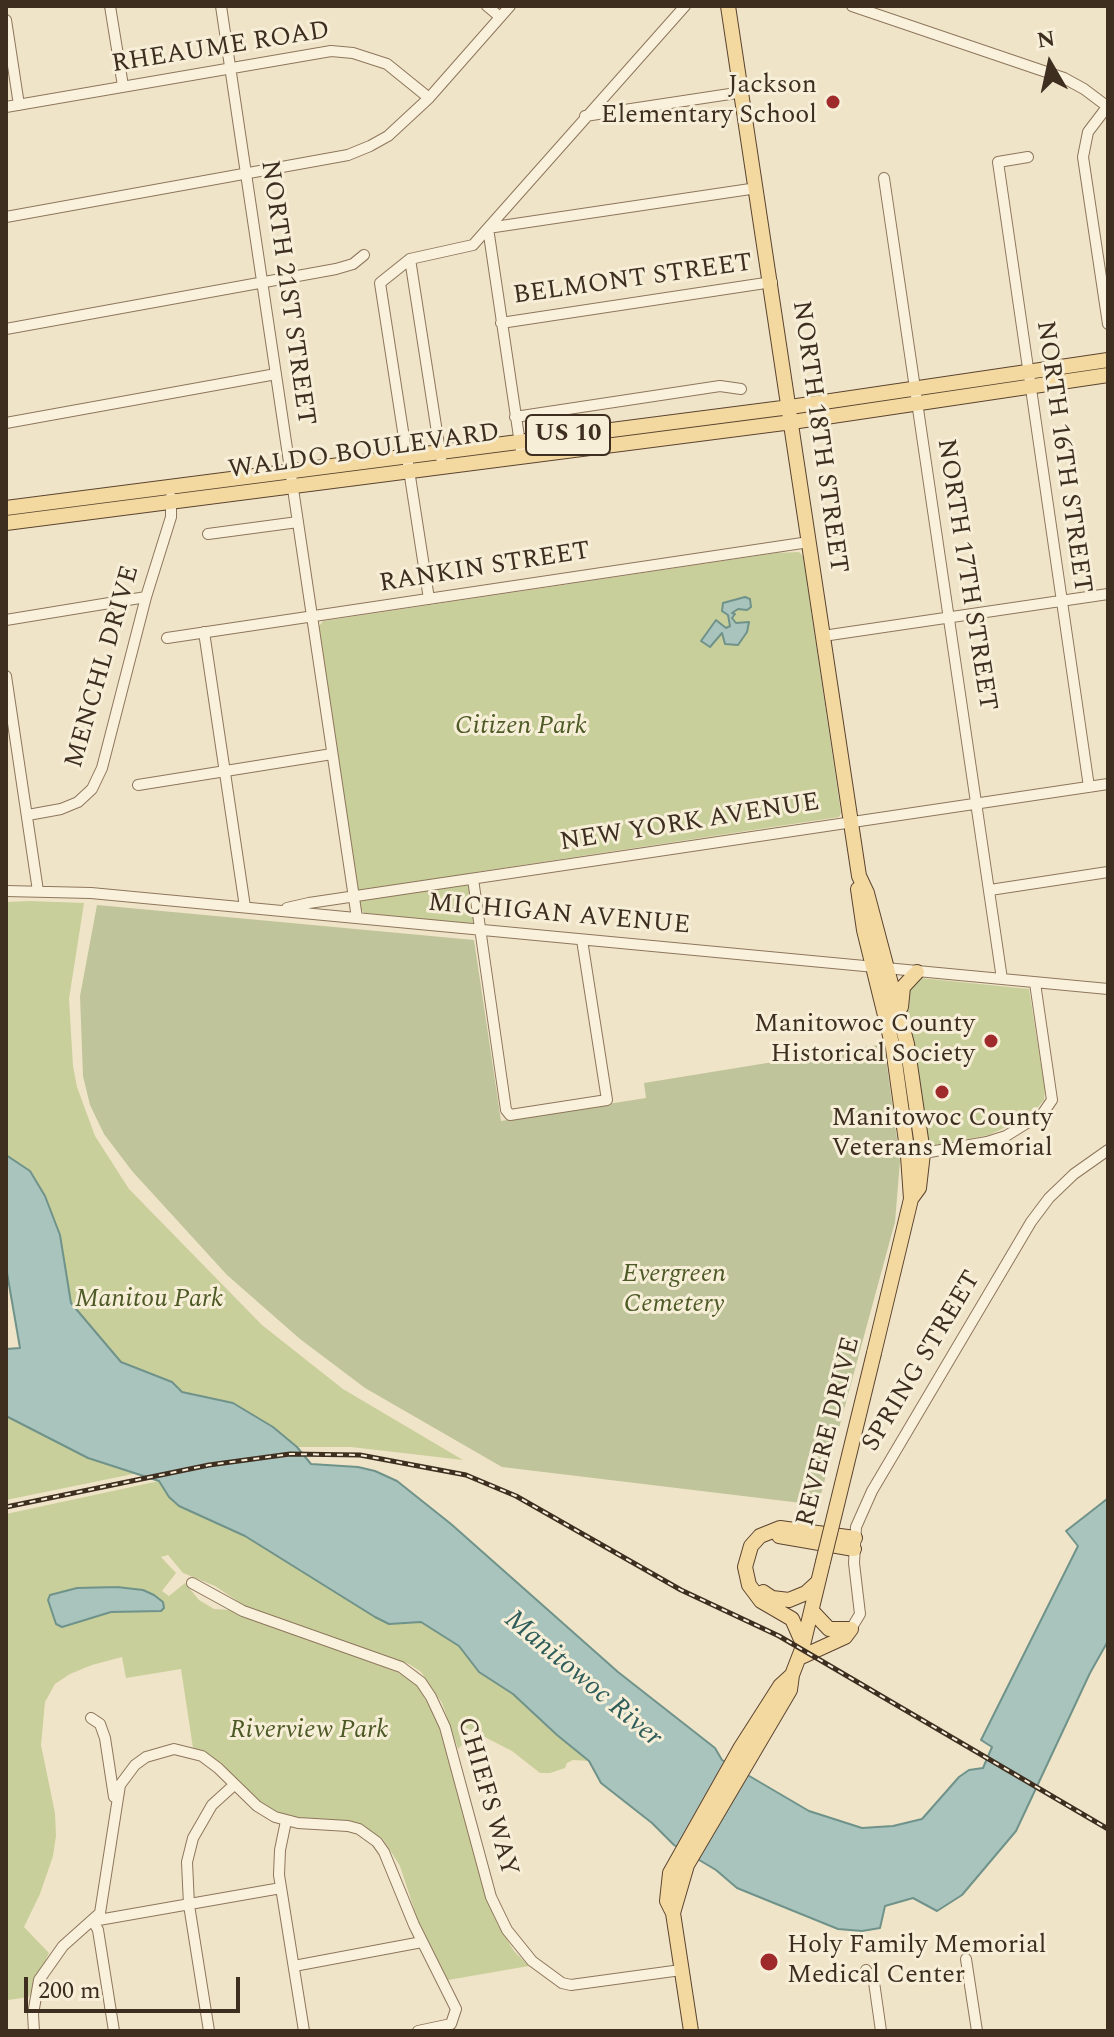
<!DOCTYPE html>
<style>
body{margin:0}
#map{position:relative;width:1114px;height:2037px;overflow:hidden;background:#f0e4c8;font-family:Spectral,serif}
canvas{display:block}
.frame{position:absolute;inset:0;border:8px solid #3d2e20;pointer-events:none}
.north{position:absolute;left:1010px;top:24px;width:80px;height:80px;-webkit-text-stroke:6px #f7eed8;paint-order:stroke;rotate:351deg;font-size:22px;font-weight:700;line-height:32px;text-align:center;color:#3d2e20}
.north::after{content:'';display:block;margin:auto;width:28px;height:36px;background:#3d2e20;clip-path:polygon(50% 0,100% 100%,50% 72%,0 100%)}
.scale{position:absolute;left:24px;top:1977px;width:216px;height:36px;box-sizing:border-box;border:4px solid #3d2e20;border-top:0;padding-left:10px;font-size:24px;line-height:28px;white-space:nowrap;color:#3d2e20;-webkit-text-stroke:6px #f7eed8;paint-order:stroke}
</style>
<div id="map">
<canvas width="1114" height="2037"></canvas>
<div class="frame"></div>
<div class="north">N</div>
<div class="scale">200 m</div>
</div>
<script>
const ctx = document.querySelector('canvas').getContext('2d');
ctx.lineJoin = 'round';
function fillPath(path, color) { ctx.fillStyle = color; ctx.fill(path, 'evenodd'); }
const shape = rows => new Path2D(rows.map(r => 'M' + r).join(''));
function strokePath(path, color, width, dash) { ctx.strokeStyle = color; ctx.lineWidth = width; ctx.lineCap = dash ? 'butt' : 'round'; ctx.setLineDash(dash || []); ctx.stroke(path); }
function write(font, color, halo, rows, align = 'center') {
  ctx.font = font + ' Spectral,serif'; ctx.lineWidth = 6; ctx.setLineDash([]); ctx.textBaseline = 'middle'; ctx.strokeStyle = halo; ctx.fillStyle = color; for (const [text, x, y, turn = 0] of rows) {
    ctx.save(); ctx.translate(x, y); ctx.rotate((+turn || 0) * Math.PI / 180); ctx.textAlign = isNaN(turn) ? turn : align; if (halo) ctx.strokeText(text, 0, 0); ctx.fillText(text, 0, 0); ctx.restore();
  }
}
fillPath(shape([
 [799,552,803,556,841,813,839,817,476,872,482,925,364,913,361,909,319,626,323,621,776,553],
 [29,901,84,903,69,999,73,1066,77,1087,95,1136,129,1189,262,1325,343,1389,463,1460,351,1447,297,1447,273,1427,233,1403,182,1392,176,1386,121,1362,86,1323,69,1298,60,1235,45,1196,30,1171,6,1155,6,902],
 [921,978,1029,989,1045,1090,1044,1100,1038,1107,1006,1127,989,1135,935,1145,928,1142,905,998,911,981],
 [6,1416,88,1458,138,1473,6,1500],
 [159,1481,169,1497,179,1506,245,1536,375,1617,389,1624,421,1622,459,1646,479,1672,513,1694,557,1736,589,1761,573,1760,567,1763,565,1768,550,1773,540,1773,512,1751,463,1726,459,1733,462,1745,458,1749,442,1703,421,1672,409,1664,249,1609,215,1586,183,1573,168,1555,161,1557,176,1573,162,1591,169,1596,185,1583,199,1600,214,1609,230,1610,397,1672,416,1683,438,1722,486,1896,498,1925,514,1951,529,1966,448,1980,417,1918,400,1866,383,1839,355,1822,314,1820,283,1815,253,1799,208,1754,193,1748,181,1669,126,1678,122,1657,92,1665,70,1674,55,1684,45,1702,41,1745,55,1813,56,1836,53,1856,40,1894,24,1927,49,1953,29,1997,8,2000,6,1514]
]), '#c9cf9b');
fillPath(shape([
 [97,905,474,940,501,1121,646,1098,644,1083,884,1044,900,1161,895,1222,818,1505,502,1467,365,1388,300,1339,227,1275,132,1171,104,1134,90,1105,83,1076,80,996]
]), '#bfc49a');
const water = shape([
 [745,597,750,599,751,607,747,610,738,609,732,613,735,614,732,618,736,623,749,622,747,632,738,645,725,644,722,633,710,647,701,641,716,620,726,628,730,626,728,615,722,611,723,603,745,597],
 [6,1155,30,1171,45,1196,60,1235,71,1303,121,1362,172,1382,182,1392,233,1403,273,1427,297,1447,311,1464,358,1467,375,1471,397,1481,451,1524,618,1672,715,1748,722,1760,809,1811,862,1828,893,1826,922,1819,959,1777,969,1770,983,1768,992,1747,981,1740,1078,1546,1066,1531,1107,1499,1108,1641,1090,1673,1016,1831,962,1895,937,1911,913,1898,885,1906,880,1928,862,1931,838,1929,737,1888,716,1870,674,1845,652,1823,601,1783,589,1761,557,1735,513,1694,479,1672,459,1646,421,1622,389,1624,375,1617,245,1536,179,1506,169,1497,159,1481,88,1458,6,1416,6,1349,20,1348,6,1267,6,1155],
 [117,1587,143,1590,154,1595,163,1602,164,1608,161,1611,111,1612,62,1627,56,1624,48,1600,50,1595,77,1588,117,1587]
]);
fillPath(water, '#a9c4bc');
strokePath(water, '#6f938a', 2);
const minor = shape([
 [110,6,123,86],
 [221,6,357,918],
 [487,6,500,17],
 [852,6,1064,78,1084,89,1108,107],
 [6,20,19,105],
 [6,107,331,51,353,53,387,64,429,98],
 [1107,107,1088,132,1083,157,1108,324],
 [585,116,743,92],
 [1028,157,998,162,1089,787],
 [884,178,1002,979],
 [6,217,348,155,370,146,388,136,429,98,510,6],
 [410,259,441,458],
 [501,323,772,282],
 [6,329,336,269,353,264,364,255],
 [515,417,720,386,741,389],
 [6,423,276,374],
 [522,457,488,228,685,6],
 [208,534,298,522],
 [429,599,380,283,410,259,473,245,488,228,757,188],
 [6,620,146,597],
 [204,632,245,907],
 [823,636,1108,594],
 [167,638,809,542],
 [6,676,38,891],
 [138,785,332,754],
 [28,815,61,809,78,802,92,789,102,768,146,597,171,517,171,497],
 [473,879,506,1110,510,1115,607,1100,582,940],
 [990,890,1108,872],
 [6,891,91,893,1108,989],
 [287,908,309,903,1108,784],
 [918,1154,987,1142,1006,1136,1043,1113,1052,1100,1035,983],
 [192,1583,243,1611,401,1667,421,1682,431,1697,445,1727,491,1897,507,1930,532,1961,562,1983,571,1985,681,1970],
 [851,1629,860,1614,854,1563,856,1527,872,1491,1031,1222,1049,1198,1074,1174,1108,1150],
 [91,1718,100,1724,105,1738,114,1797],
 [286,1821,280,1850,279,1875,304,2031],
 [966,1959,977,2031],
 [294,1966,422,1942],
 [866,1970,874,1982,881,2031],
 [34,2031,33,2014,39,1980,63,1946,100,1913,120,1785,135,1765,146,1757,174,1749,202,1756,218,1768,257,1806,275,1817,298,1823,348,1826,359,1829,377,1842,384,1852,414,1925,456,2009,451,2024,418,2031],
 [114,2031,98,1930,93,1921,281,1888],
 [209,2031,189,1905,187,1862,193,1838,212,1805,234,1785]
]);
const major = shape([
 [728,6,859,876,867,893,907,1044,923,1153,919,1188,911,1199,874,1353],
 [6,508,790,407,1108,360],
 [6,523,792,422,1108,375],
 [858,889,864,930,893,1048,908,1156,911,1199],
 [901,1007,903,987,917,972],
 [779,1536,854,1549],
 [763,1592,772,1598,789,1600,806,1593,818,1582],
 [812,1611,829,1629,851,1629],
 [803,1644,792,1619,761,1601,749,1585,745,1567,751,1546,760,1536,780,1528,855,1538],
 [799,1658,845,1637,851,1629],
 [673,1913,687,1865,790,1690,792,1675,802,1649,823,1562],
 [691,2031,673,1913,667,1901,670,1873,741,1747,780,1686,792,1675]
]);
strokePath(minor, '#8d765c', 12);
strokePath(major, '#5b4430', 16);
strokePath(minor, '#faf1dc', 10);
strokePath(major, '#f3d9a0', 14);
const rail = shape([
 [6,1507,209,1465,290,1454,360,1455,466,1475,516,1496,681,1590,779,1636,1108,1829]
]);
strokePath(rail, '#3d2e20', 5);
strokePath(rail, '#f7eed8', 2, [6]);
const majorBridge = shape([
 [823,1562,874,1353]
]);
strokePath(majorBridge, '#5b4430', 16, []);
strokePath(majorBridge, '#f3d9a0', 14);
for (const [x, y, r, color] of [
 [833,102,8,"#9e2a2b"],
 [991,1041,8,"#9e2a2b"],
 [942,1092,8,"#9e2a2b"],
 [769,1962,10,"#9e2a2b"]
]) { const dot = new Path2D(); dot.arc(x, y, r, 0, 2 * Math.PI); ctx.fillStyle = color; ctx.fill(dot); strokePath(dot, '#f7eed8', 3); }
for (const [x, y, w] of [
 [568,435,84]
]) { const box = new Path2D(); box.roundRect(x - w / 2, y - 20, w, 40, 6); ctx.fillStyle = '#f7eed8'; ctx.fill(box); strokePath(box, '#3d2e20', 2); }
write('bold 24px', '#3d2e20', null, [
 ["US 10",568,435]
]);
write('26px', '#3d2e20', '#f7eed8', [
 ["RHEAUME ROAD",221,49,-9],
 ["BELMONT STREET",633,281,-8],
 ["NORTH 21ST STREET",286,293,82],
 ["NORTH 18TH STREET",818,437,82],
 ["WALDO BOULEVARD",364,453,-8],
 ["NORTH 16TH STREET",1062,457,82],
 ["RANKIN STREET",485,569,-9],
 ["NORTH 17TH STREET",965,575,81],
 ["MENCHL DRIVE",104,667,-74],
 ["NEW YORK AVENUE",690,824,-9],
 ["MICHIGAN AVENUE",559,916,5],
 ["SPRING STREET",923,1362,-59],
 ["REVERE DRIVE",830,1432,-76],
 ["CHIEFS WAY",486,1797,74]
]);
write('26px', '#3d2e20', '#f7eed8', [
 ["Jackson",817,87],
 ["Elementary School",817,117],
 ["Manitowoc County",975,1026],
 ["Historical Society",975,1056],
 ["Manitowoc County",942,1120,"center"],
 ["Veterans Memorial",942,1150,"center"],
 ["Holy Family Memorial",787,1947,"left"],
 ["Medical Center",787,1977,"left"]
], 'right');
write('italic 26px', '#4d5a26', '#f7eed8', [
 ["Citizen Park",521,728],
 ["Evergreen",674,1276],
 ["Cemetery",674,1306],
 ["Manitou Park",149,1301],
 ["Riverview Park",309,1732]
]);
write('italic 28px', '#2f5d5a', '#f7eed8', [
 ["Manitowoc River",582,1680,40]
]);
</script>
